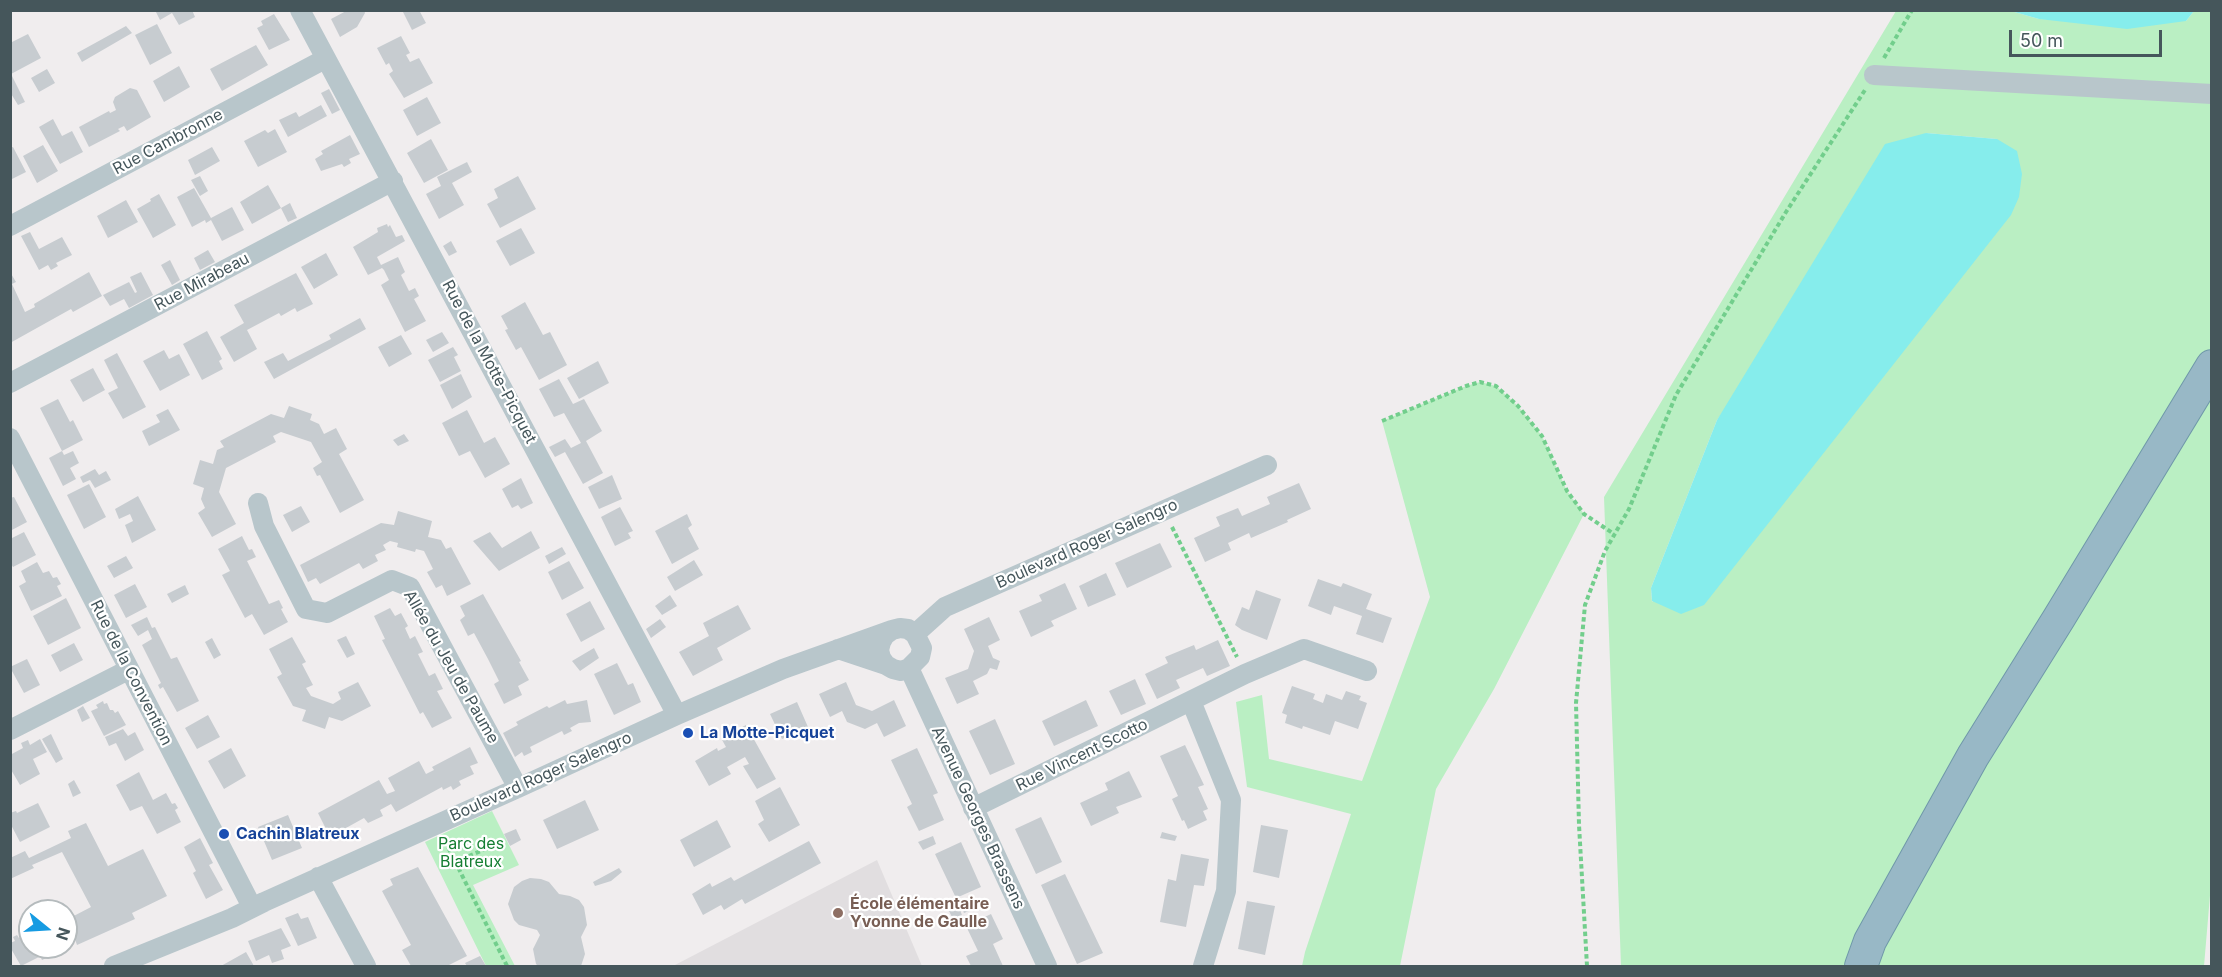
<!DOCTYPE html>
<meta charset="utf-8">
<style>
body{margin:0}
#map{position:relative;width:2222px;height:977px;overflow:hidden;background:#f0edee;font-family:Inter,sans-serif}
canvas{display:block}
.frame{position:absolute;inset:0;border:12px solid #45565b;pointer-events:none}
.north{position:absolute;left:18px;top:899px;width:60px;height:60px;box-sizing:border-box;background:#fff;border:2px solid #b5bbbd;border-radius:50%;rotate:108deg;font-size:16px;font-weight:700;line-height:24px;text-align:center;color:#45565b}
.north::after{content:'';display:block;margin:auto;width:21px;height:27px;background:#169be2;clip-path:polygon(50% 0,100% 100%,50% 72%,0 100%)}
.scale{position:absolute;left:2009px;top:30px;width:153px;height:27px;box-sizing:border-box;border:3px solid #45565b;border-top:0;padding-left:8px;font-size:18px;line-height:21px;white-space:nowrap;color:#45565b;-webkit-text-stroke:4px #fff;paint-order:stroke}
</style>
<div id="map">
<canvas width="2222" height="977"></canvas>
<div class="frame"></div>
<div class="north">N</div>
<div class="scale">50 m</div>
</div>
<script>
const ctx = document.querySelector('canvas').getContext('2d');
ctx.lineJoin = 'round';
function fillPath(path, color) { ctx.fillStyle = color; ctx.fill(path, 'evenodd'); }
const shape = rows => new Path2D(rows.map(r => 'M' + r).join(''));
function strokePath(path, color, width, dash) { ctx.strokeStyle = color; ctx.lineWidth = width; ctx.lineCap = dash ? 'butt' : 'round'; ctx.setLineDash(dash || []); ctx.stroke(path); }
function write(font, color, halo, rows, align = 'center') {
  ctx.font = font + ' Inter,sans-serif'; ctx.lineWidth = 4.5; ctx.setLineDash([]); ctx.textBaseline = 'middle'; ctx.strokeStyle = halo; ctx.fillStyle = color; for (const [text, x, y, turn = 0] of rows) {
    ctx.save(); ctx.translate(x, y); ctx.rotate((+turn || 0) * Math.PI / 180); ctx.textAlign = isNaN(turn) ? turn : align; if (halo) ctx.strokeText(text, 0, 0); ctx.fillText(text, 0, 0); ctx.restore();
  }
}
fillPath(shape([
 [877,860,922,966,673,966]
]), '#e1dee0');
fillPath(shape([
 [1896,11,2011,11,2039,19,2186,21,2194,11,2211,11,2212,872,2204,966,1621,966,1604,497],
 [1926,133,1997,139,1652,602,1651,588,1717,420],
 [1480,382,1496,386,1518,406,1542,436,1567,491,1584,514,1494,689,1436,789,1400,966,1302,966,1305,952,1351,814,1247,787,1236,702,1262,695,1269,759,1362,781,1430,597,1382,421,1466,386],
 [492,811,519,865,473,885,515,966,486,966,425,842]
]), '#baefc3');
fillPath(shape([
 [2011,11,2194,11,2186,21,2127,29,2039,19],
 [1926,133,1997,139,2017,151,2022,174,2019,197,2011,215,1704,605,1681,614,1652,601,1651,588,1717,420,1885,144]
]), '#86edec');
fillPath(shape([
 [155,10,192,10,195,17,179,25,172,13,160,20],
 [348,10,364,10,365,13,357,27,340,37,331,19],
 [402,10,419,10,426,23,412,30],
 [274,14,290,40,269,50,257,28,263,25,261,21],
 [157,24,172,53,150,65,135,35],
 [126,26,132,33,82,62,77,53],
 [28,34,41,58,11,74,25,102,18,105,10,92,10,43],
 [401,36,410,53,406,55,410,62,419,58,433,83,404,98,389,74,393,71,389,63,386,65,377,48],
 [256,45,268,65,222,91,210,69],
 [179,66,190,87,164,102,153,81],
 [47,69,55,83,39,92,31,78],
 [130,88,137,90,151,117,127,131,124,126,118,129,120,131,89,147,79,127,109,111,110,113,116,110,113,102,115,97],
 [329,89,340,110,332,114,321,93],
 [427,97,441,123,417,136,403,110],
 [321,105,327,116,288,137,279,120,296,112,299,117],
 [53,119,62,136,72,131,83,152,60,164,39,127],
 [275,129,287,152,258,167,244,141,265,130,268,133],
 [350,135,360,154,349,159,351,163,344,167,342,164,321,171,315,159,323,154,321,151],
 [431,139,448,170,424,183,407,153],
 [43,145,58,171,37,183,23,156],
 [13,147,26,172,10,180,10,148],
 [212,147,220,161,195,175,188,160],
 [467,162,472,172,452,183,464,205,439,219,426,194,441,186,437,177],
 [200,176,208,191,200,196,191,180],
 [518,176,536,209,500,228,487,204,498,198,494,189],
 [268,185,281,208,252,224,240,202],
 [194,188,211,218,232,207,244,230,222,241,211,220,206,223,205,220,192,227,177,197],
 [159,194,176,225,153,238,137,209,151,201,150,199],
 [126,200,138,222,108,238,97,216],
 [290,203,297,218,288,222,281,208],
 [387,224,388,227,390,225,396,237,402,235,405,241,377,257,381,265,398,257,405,272,401,275,409,291,415,288,419,296,414,299,426,321,405,332,381,285,389,280,384,270,382,268,368,275,353,247,378,232,377,228],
 [521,228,535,253,510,266,496,241],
 [30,232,39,249,62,237,72,255,56,263,58,266,51,270,48,265,39,270,21,236],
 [451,241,457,252,449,256,443,246],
 [208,250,215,262,200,270,194,258],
 [326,253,338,275,314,289,301,267],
 [170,260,180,280,172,285,161,265],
 [10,272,16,282,12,284,25,312,35,307,34,304,89,272,102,296,73,312,71,309,62,314,10,343],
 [141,272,153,295,129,308,124,299,110,306,103,295,129,282,135,293,137,292,130,277],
 [296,273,313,304,297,312,295,308,281,316,279,313,247,330,257,349,234,362,220,337,244,323,234,305],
 [525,302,543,335,550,332,567,365,539,380,521,347,516,350,505,330,508,329,501,316],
 [360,318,366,329,274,379,264,362,283,353,288,361,331,339,329,335],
 [207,331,222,359,219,361,223,369,202,380,183,344],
 [442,332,449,343,433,352,426,340],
 [401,335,412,354,389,367,378,347],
 [453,347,458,355,454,357,461,371,440,382,428,360],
 [164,350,169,359,179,354,190,375,160,391,143,361],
 [117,353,146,407,123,419,108,393,118,388,104,360],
 [598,361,609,383,579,399,567,378],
 [93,368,105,390,83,402,70,380],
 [461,374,472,397,452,409,440,385],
 [559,379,573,404,584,399,602,431,586,441,603,473,583,484,565,452,555,457,549,447,565,439,571,448,581,443,564,413,554,417,539,389],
 [58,399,70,422,73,420,83,440,62,451,40,408],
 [289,406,312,414,310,420,319,424,324,434,336,428,347,449,339,454,364,500,340,513,320,475,317,476,313,468,322,462,311,442,281,432,273,436,276,442,226,468,219,492,236,524,212,537,198,513,205,508,201,499,204,488,193,484,200,460,213,464,217,450,224,447,220,441,271,414,284,418],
 [168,409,180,430,149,446,142,431,160,422,156,415],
 [467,410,484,443,495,437,510,464,485,478,470,451,459,456,442,423],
 [404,434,409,441,398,446,393,440],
 [62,451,64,455,73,451,79,463,70,468,76,479,63,486,49,458],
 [95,469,99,475,106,471,111,480,95,488,90,480,83,483,80,477],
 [612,475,622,499,599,509,588,487],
 [521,478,533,503,521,509,518,505,512,508,502,489],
 [1299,483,1311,509,1287,520,1288,522,1251,538,1249,533,1228,543,1231,550,1205,562,1194,538,1220,526,1216,517,1238,508,1242,516,1270,504,1267,497],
 [89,484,106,517,84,529,67,495],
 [138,496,156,530,132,543,125,525,133,521,130,514,119,519,115,509],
 [14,497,27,522,10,531,10,498],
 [301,506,310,522,292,532,283,515],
 [620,507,633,531,628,533,631,538,615,546,601,517],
 [398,511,432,521,428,537,441,540,446,549,451,547,471,584,447,596,442,585,436,588,427,572,433,569,424,551,416,549,415,552,397,547,398,543,390,541,383,545,386,550,375,555,378,561,363,569,359,563,320,584,316,578,308,582,300,565,381,523,394,525],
 [687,514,692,525,688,528,699,549,672,564,655,531],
 [531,531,540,548,499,571,473,541,490,532,502,548],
 [24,532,36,555,13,567,10,562,10,539],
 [242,536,249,550,252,549,256,557,247,561,269,604,279,600,283,608,281,609,288,622,264,635,252,614,245,618,222,575,230,571,218,549],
 [1160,543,1172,567,1127,588,1115,563],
 [562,547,566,554,549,564,545,556],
 [126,556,133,568,114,578,107,566],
 [694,560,703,575,675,591,667,577],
 [569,561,584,588,562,600,548,572],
 [37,562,43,573,49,571,53,578,57,577,61,584,57,586,62,596,31,611,19,586,26,582,21,571],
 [1106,573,1116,595,1088,607,1079,586],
 [1318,579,1341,587,1343,583,1372,594,1366,609,1392,618,1383,643,1356,634,1362,616,1334,606,1331,615,1308,606],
 [1065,583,1077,609,1051,621,1054,626,1031,637,1019,611,1042,601,1039,595],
 [135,584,147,607,126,618,114,595],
 [185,585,189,594,172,603,167,594],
 [1256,590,1281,599,1267,640,1242,630,1235,625,1242,607,1249,610],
 [483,594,521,661,519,662,529,680,518,686,522,695,504,704,494,684,499,681,488,659,474,633,468,636,460,620,465,616,460,606],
 [670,595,677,606,662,615,655,606],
 [66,598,81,628,48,645,33,616],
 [590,601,605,629,581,642,566,614],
 [738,605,751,629,717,648,723,660,693,676,679,652,709,636,703,623],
 [390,608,395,616,401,613,408,626,405,628,410,639,415,636,423,652,418,654,429,676,435,673,443,689,437,691,452,718,432,728,423,712,420,714,382,640,385,639,374,616],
 [147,617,152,628,155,627,171,659,177,657,199,701,177,712,163,687,160,689,158,685,161,683,142,645,152,639,148,630,138,636,131,625],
 [989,617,1000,640,988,646,993,658,1000,661,997,670,990,668,987,674,973,681,979,694,957,704,945,678,968,669,974,651,964,629],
 [660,619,666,627,651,638,646,629],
 [346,636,355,654,347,658,337,640],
 [292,637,306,662,302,664,313,685,306,688,311,696,333,704,341,699,338,692,358,682,371,706,342,721,329,717,325,729,302,721,306,710,293,706,277,677,282,674,269,649],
 [212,638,221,655,214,659,205,642],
 [1218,640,1230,666,1207,676,1203,668,1176,680,1180,688,1157,699,1145,674,1168,663,1165,657,1194,645,1196,650],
 [74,643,83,660,60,672,51,655],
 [594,648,599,658,580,671,572,661],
 [27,659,40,685,24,693,12,671,10,672,10,667],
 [617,663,628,685,633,683,641,702,614,715,594,674],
 [1135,679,1146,704,1121,715,1109,691],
 [846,682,856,705,872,711,894,700,906,726,884,737,877,723,865,729,847,722,842,711,830,717,819,694],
 [1292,686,1315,694,1313,699,1323,703,1326,694,1342,700,1346,691,1361,696,1359,700,1367,703,1358,729,1335,721,1330,735,1303,726,1302,729,1285,723,1287,715,1282,713],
 [565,700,567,704,587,700,591,722,579,723,570,728,572,731,564,735,562,731,530,747,532,752,524,756,522,752,515,757,503,733,518,725,516,722,547,706,549,708],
 [1086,700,1098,726,1054,746,1042,721],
 [103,701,104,704,107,703,110,710,113,710,115,713,118,711,126,725,104,736,91,711,98,708,96,705],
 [797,702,808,727,782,739,770,714],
 [83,706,90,718,82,722,77,710],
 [208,715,220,737,197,749,185,728],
 [995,719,1015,764,990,775,969,731],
 [746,725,776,779,757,789,743,766,749,764,745,757,727,767,731,774,709,786,695,761,717,748,718,751,726,747,721,738],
 [123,729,128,736,135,732,144,750,125,761,116,743,109,746,105,737],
 [51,734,63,759,56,763,42,739],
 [40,739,47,752,33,759,40,774,20,785,10,768,10,755,23,748,21,743,28,740,30,745],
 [1185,745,1204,785,1198,787,1208,809,1203,811,1207,820,1188,829,1184,820,1182,821,1172,799,1178,796,1160,756],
 [470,747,478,763,470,766,474,774,459,781,461,785,453,790,451,786,443,790,442,787,396,812,391,804,380,810,383,816,368,823,364,818,346,828,348,832,340,836,335,827,327,831,318,813,379,780,387,794,395,791,388,778,419,761,426,774,434,770,432,767],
 [231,748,246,776,224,789,208,761],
 [917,748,938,793,933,795,944,820,919,831,907,807,912,804,891,760],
 [1129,771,1142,797,1116,807,1119,813,1091,826,1080,803,1108,790,1105,783],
 [139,772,153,800,166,793,172,804,175,803,178,808,175,810,181,822,157,834,142,806,130,811,116,785],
 [74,780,81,793,73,797,68,784],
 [780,787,800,825,769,842,758,824,764,820,755,801],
 [585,800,599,830,557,849,543,820],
 [38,803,50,827,20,842,10,823,10,813,16,811,17,813],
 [288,815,302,848,272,860,258,827],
 [1041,817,1062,862,1036,874,1015,829],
 [717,820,731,847,694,867,680,840],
 [86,823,108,866,143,849,167,896,132,913,135,919,77,945,68,919,91,907,62,852,32,865,34,868,10,879,10,858,25,851,29,858,71,838,68,831],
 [1261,825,1288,830,1279,878,1253,872],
 [516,829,521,840,510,846,504,834],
 [1162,832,1177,836,1175,841,1160,838],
 [933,836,936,844,923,850,918,842],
 [200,838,213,863,209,865,223,890,206,899,193,873,196,871,184,847],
 [809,841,821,863,745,904,742,899,724,910,721,905,703,915,692,894,710,883,712,887,731,877,734,881],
 [961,842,981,887,956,898,935,854],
 [1181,854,1209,859,1204,886,1194,885,1186,927,1160,922,1168,879,1176,881],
 [418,867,467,956,447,966,411,966,402,950,411,945,382,891,393,885,390,879],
 [619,868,622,872,611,881,595,886,593,882],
 [1065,874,1103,953,1077,964,1041,885],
 [530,878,541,879,549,882,559,894,570,896,579,900,584,907,587,925,581,937,585,954,581,966,538,966,536,964,533,949,540,935,537,930,519,925,514,920,508,904,514,887,522,881],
 [974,901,977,908,964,913,961,907],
 [1247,901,1275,906,1265,955,1238,949],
 [958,905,962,915,953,919,948,909],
 [298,913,301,919,308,917,317,938,298,946,285,918],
 [991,914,1003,939,993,944,1003,966,971,966,966,956,978,951,966,926],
 [281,928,291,946,281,950,284,959,272,963,269,955,256,961,248,941],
 [66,931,73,946,42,960,36,947,66,947],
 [29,934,30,947,35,947,39,957,21,966,10,947,10,943,15,941,13,937,17,935,19,938],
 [246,952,254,966,221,966],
 [480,956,486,966,467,966,465,963]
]), '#c7ccd0');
const trunk = shape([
 [1861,966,1870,941,1973,756,2059,618,2212,366]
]);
strokePath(trunk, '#6f98a9', 34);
strokePath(shape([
 [1884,58,1912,10],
 [1382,421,1466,386,1480,382,1496,386,1518,406,1542,436,1567,491,1584,514,1614,534],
 [1172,527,1237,657],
 [445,841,507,966],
 [455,862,504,841],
 [1587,966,1579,825,1576,703,1585,605,1605,551,1629,509,1676,395,1786,212,1865,90]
]), '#72ce8c', 4, [4.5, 3]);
strokePath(shape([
 [300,10,677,715],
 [1874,75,2212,94],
 [10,226,325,59],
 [10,383,393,181],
 [10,438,252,907],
 [258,503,264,526,306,609,327,613,392,580,410,587,518,788],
 [915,634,945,607,1267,465],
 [838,649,886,665],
 [909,668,1047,966],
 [1191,701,1231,800,1226,891,1203,966],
 [10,730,128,670],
 [973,808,1245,674,1304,649,1367,671],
 [318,877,366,966],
 [114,966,232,918,264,902,518,788,677,715,783,669,892,630,900,628,908,629,915,634,922,648,920,657,909,668,901,671,893,669,886,665,881,658,879,650,881,642,885,635,892,630]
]), '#b8c6cb', 20);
strokePath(trunk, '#98b8c6', 32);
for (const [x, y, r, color] of [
 [688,733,6,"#1a4fb4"],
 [224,834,6,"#1a4fb4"],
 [838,913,6,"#8d6e63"]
]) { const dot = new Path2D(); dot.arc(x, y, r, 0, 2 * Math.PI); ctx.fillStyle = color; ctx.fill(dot); strokePath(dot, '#fff', 2); }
write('16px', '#45565b', '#fff', [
 ["Rue Cambronne",168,142,-28],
 ["Rue Mirabeau",202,282,-28],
 ["Rue de la Motte-Picquet",489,362,62],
 ["Boulevard Roger Salengro",1087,544,-24],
 ["Allée du Jeu de Paume",451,667,60],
 ["Rue de la Convention",131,673,63],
 ["Rue Vincent Scotto",1082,755,-26],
 ["Boulevard Roger Salengro",541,777,-24],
 ["Avenue Georges Brassens",978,818,65]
]);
write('bold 16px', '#164399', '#fff', [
 ["La Motte-Picquet",700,733],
 ["Cachin Blatreux",236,834]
], 'left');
write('16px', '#157e32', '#fff', [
 ["Parc des",471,844],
 ["Blatreux",471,862]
]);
write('bold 16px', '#785e54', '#fff', [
 ["École élémentaire",850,904],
 ["Yvonne de Gaulle",850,922]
], 'left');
</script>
